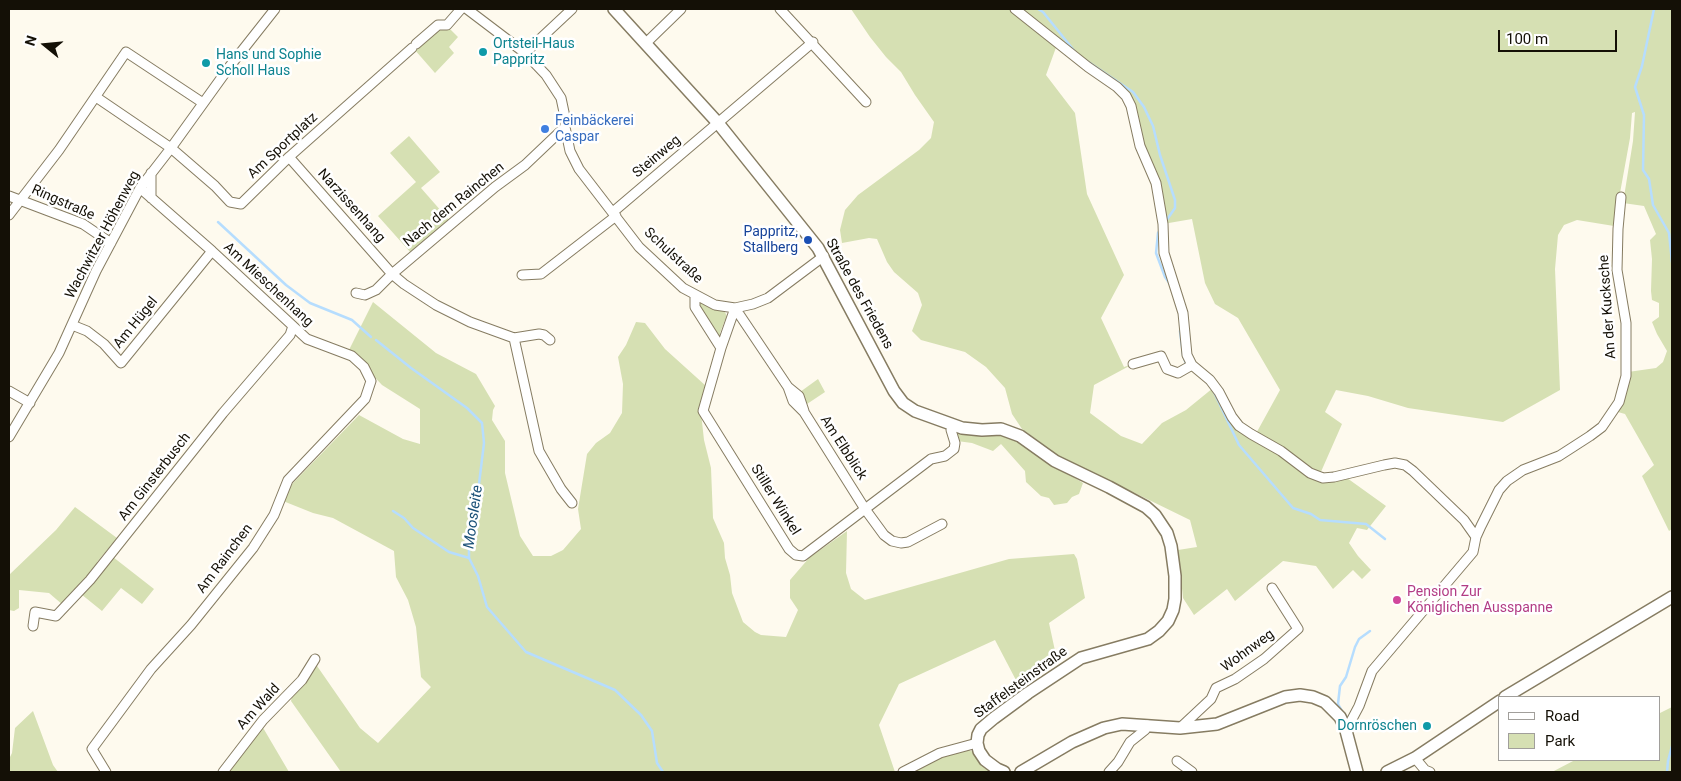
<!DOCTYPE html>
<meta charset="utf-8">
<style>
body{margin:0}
#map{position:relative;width:1681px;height:781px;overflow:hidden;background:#fefaee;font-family:Roboto,sans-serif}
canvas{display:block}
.frame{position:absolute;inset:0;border:10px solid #141006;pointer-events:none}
.legend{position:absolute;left:1498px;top:696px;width:162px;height:65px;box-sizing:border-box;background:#fff;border:1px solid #a19f9b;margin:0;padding:6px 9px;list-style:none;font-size:15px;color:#141006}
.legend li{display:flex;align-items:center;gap:10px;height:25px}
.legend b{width:25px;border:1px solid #a19f9b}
.north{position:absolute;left:20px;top:20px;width:50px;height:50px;-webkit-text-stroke:4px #fff;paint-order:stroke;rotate:287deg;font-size:14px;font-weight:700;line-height:20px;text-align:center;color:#141006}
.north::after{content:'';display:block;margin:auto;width:18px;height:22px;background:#141006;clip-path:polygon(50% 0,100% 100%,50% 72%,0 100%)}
.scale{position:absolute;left:1498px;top:30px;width:119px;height:22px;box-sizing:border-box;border:2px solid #141006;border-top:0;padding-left:6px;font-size:15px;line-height:18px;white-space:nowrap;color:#141006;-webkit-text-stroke:4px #fff;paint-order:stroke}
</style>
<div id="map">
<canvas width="1681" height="781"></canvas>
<div class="frame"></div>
<ul class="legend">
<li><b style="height:6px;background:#fff"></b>Road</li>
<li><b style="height:14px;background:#d6e0b3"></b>Park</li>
</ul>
<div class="north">N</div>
<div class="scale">100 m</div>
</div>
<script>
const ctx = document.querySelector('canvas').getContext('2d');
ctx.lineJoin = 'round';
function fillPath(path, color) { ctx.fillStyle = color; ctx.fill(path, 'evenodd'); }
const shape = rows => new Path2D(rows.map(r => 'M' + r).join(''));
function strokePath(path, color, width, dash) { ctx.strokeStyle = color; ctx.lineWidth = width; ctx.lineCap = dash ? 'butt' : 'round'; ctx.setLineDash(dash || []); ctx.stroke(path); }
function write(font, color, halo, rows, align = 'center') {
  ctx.font = font + ' Roboto,sans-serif'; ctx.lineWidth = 5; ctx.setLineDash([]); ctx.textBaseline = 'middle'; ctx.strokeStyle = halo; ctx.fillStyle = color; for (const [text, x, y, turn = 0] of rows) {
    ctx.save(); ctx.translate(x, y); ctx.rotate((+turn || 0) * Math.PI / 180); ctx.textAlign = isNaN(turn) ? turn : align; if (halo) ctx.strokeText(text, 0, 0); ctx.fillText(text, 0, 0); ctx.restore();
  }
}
fillPath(shape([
 [851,9,1672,9,1672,529,1669,531,1642,476,1654,465,1625,414,1618,412,1622,404,1628,372,1656,368,1663,362,1667,351,1657,334,1652,322,1659,317,1659,303,1652,300,1651,291,1652,259,1650,240,1656,234,1644,206,1623,203,1633,141,1635,112,1632,113,1630,138,1614,226,1577,220,1564,225,1558,235,1555,269,1560,390,1503,422,1408,408,1368,396,1336,390,1325,412,1342,424,1320,474,1347,478,1386,506,1367,530,1357,528,1349,543,1358,556,1371,570,1362,579,1353,570,1333,589,1316,566,1283,561,1235,601,1227,589,1194,615,1183,598,1178,550,1197,547,1190,520,1059,456,1022,429,1012,414,1005,388,986,367,965,352,921,340,912,331,922,305,918,293,894,272,887,262,877,239,869,238,842,243,840,230,845,210,858,195,919,150,931,138,934,122,915,95,901,72,886,57,870,37],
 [1058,42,1126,96,1156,183,1163,224,1192,219,1205,283,1215,304,1238,318,1280,390,1253,439,1213,388,1186,410,1162,423,1142,444,1121,436,1090,413,1094,385,1133,364,1124,367,1101,318,1124,275,1087,194,1075,113,1046,75],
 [449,28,458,37,449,47,454,53,435,73,414,49,437,30],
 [409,136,440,172,421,188,449,220,411,253,378,216,416,182,390,153],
 [373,302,436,353,476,374,495,406,493,410,492,420,505,441,505,473,520,536,533,556,551,556,563,550,581,529,578,509,587,454,596,443,610,433,622,413,623,384,618,357,626,345,636,322,645,323,665,349,706,386,701,413,704,440,711,468,713,518,724,543,725,558,730,575,732,593,743,622,755,632,761,635,786,637,798,610,790,598,790,580,809,558,847,531,846,573,851,589,865,600,1009,559,1074,554,1077,559,1085,598,1049,623,1057,660,1018,684,995,640,899,684,879,725,895,772,341,772,291,701,292,696,315,663,360,728,378,743,431,687,421,677,416,627,408,600,396,577,394,551,333,518,313,513,283,501,292,484,359,415,403,439,420,444,420,409,382,385,349,350],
 [699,302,724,311,726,314,728,320,725,320,720,333,722,335,721,339,718,339,698,303],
 [818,379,825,392,807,404,800,392],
 [955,430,970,435,1008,436,1029,446,1046,460,1083,483,1079,494,1072,497,1067,503,1054,505,1049,498,1041,496,1026,482,1025,471,1001,444,993,451,972,443,957,441],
 [75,507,117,538,97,562,100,565,63,605,49,593,19,590,19,608,14,611,9,610,9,575,56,530],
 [113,557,154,589,142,604,121,588,102,611,81,594],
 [1672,707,1672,772,1552,772,1575,760,1660,760,1660,713],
 [33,711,53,765,58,772,9,772,9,759,12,753,15,728],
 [262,726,289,772,227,772],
 [959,750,969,750,975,753,993,772,909,772,940,755]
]), '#d6e0b3');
strokePath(shape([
 [1038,9,1043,12,1076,53],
 [1654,9,1642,66,1635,87,1644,115,1643,170,1649,179,1653,205,1669,233,1672,262],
 [1087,61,1133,92,1144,107,1153,126,1160,155,1175,200,1175,208,1166,221],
 [218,222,286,285,310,303,352,320,371,337],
 [1160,230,1158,233,1156,253,1165,277,1170,284],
 [1180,331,1183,355,1186,364],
 [376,340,411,368,467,408,482,423,484,443,479,484,475,497,469,543,469,558,478,576,487,607,526,652,615,690,641,715,652,731,657,763,663,772],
 [1213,390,1239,445,1293,508,1311,514,1320,520,1366,524,1385,539],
 [393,511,404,518,413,528,449,552,469,558],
 [1342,711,1338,704,1340,686,1346,677,1355,647,1359,639,1370,631],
 [1667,772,1668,761,1672,746]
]), '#b6ddfe', 2.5);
const street = shape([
 [467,9,525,53,546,75,561,98,565,117,565,127,570,151,579,169,639,247,683,288,715,305,735,308,753,304,768,298,824,256],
 [780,9,866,102],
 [1015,9,1088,67,1117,87,1126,96,1131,106,1140,146,1156,183,1163,224,1164,253,1183,313,1187,355,1192,365,1210,380,1219,392,1232,417,1239,426,1251,434,1281,451,1310,473,1323,478,1334,477,1384,465,1395,463,1405,465,1413,471,1464,520,1476,537],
 [646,43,681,9],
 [416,44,438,25,447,25,461,9],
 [525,53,572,9],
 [96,97,171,148,215,186,230,202,241,204,289,157,412,48],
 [289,157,392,274,404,284,436,305,470,322,514,338,539,334,544,335,550,340],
 [151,173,151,198],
 [9,196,83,224,111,243],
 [613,212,813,42],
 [9,215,59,150,126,52,203,103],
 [522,275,541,274,616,216],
 [356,293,365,295,376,290,392,274,495,187,525,165,565,127],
 [695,295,695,307,721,348,703,411,789,549,796,555,803,556,931,459,945,456,954,449,955,443,951,430,953,425],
 [735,308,788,387,793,401,804,412,865,509,884,535,892,541,901,543,908,542,942,524],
 [72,325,87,331,104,344,121,363,212,251],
 [514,338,539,451,561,489,572,503],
 [721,348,735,308],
 [1133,364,1161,356,1167,369,1178,373,1192,365],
 [788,387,799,396,804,411],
 [9,391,30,403],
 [9,437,59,353,96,271,140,188,171,148,230,66,275,9],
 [33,626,35,612,56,616,90,580,223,413,290,335,293,326],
 [1345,727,1350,723,1359,706,1372,671,1473,552,1476,537,1481,526,1499,490,1507,481,1523,470,1559,456,1590,436,1602,427,1619,402,1626,376,1626,323,1617,270,1618,229,1621,197],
 [1180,728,1211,699,1216,688,1235,679,1264,659,1298,629,1272,588],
 [1415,758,1425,770,1430,772],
 [1177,761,1192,772],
 [106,772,92,749,151,669,191,625,253,548,274,515,288,480,365,399,371,381,364,367,352,356,307,339,212,251,140,188],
 [223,772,263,720,302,680,315,659],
 [903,772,940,753,977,743],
 [1109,772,1118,762,1130,742,1145,730,1147,725]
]);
const secondary = shape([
 [614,9,718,123,818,248,894,391,903,403,915,411,962,428,982,430,1001,429,1020,436,1055,461,1109,487,1146,507,1155,515,1167,533,1171,546,1175,576,1175,599,1173,610,1168,621,1159,631,1148,639,1081,658,1028,693,994,718,981,729,978,735,977,743,979,751,985,760,997,769,1004,772],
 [1505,697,1672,597],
 [1021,772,1072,742,1104,728,1122,724,1180,728,1217,724,1285,697,1300,695,1313,697,1325,702,1340,717,1345,727,1357,772],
 [1387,772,1415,758,1500,701]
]);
strokePath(street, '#867c62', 11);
strokePath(secondary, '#867c62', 14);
strokePath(street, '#fff', 9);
strokePath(secondary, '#fff', 11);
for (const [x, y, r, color] of [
 [483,52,5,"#0f9aa8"],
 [206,63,5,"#0f9aa8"],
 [545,129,5,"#3f7fe0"],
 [808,240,5,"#1a4fb4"],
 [1397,600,5,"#d1479c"],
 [1427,726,5,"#0f9aa8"]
]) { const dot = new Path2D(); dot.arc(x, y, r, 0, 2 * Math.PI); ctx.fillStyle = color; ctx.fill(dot); strokePath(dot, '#fff', 2); }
write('14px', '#0d838f', '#fff', [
 ["Ortsteil-Haus",493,44],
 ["Pappritz",493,60],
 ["Hans und Sophie",216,55],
 ["Scholl Haus",216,71],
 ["Dornröschen",1417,726,"right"]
], 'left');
write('14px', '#366cbe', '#fff', [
 ["Feinbäckerei",555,121],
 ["Caspar",555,137]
], 'left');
write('14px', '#141006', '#fff', [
 ["Am Sportplatz",283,146,-43],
 ["Steinweg",657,157,-40],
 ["Ringstraße",63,203,24],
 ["Nach dem Rainchen",454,205,-39],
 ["Narzissenhang",351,206,48],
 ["Wachwitzer Höhenweg",103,235,-62],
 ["Schulstraße",673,256,43],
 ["Am Mieschenhang",268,285,43],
 ["Straße des Friedens",859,294,61],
 ["An der Kucksche",1608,307,-94],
 ["Am Hügel",136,323,-51],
 ["Am Elbblick",843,448,57],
 ["Am Ginsterbusch",155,477,-52],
 ["Stiller Winkel",775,500,58],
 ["Am Rainchen",225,559,-53],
 ["Wohnweg",1248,651,-36],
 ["Staffelsteinstraße",1021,683,-36],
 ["Am Wald",259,707,-48]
]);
write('14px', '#164399', '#fff', [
 ["Pappritz,",798,232],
 ["Stallberg",798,248]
], 'right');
write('14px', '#b23c85', '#fff', [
 ["Pension Zur",1407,592],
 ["Königlichen Ausspanne",1407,608]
], 'left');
write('italic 15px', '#1a5077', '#fff', [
 ["Moosleite",474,517,-82]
]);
</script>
